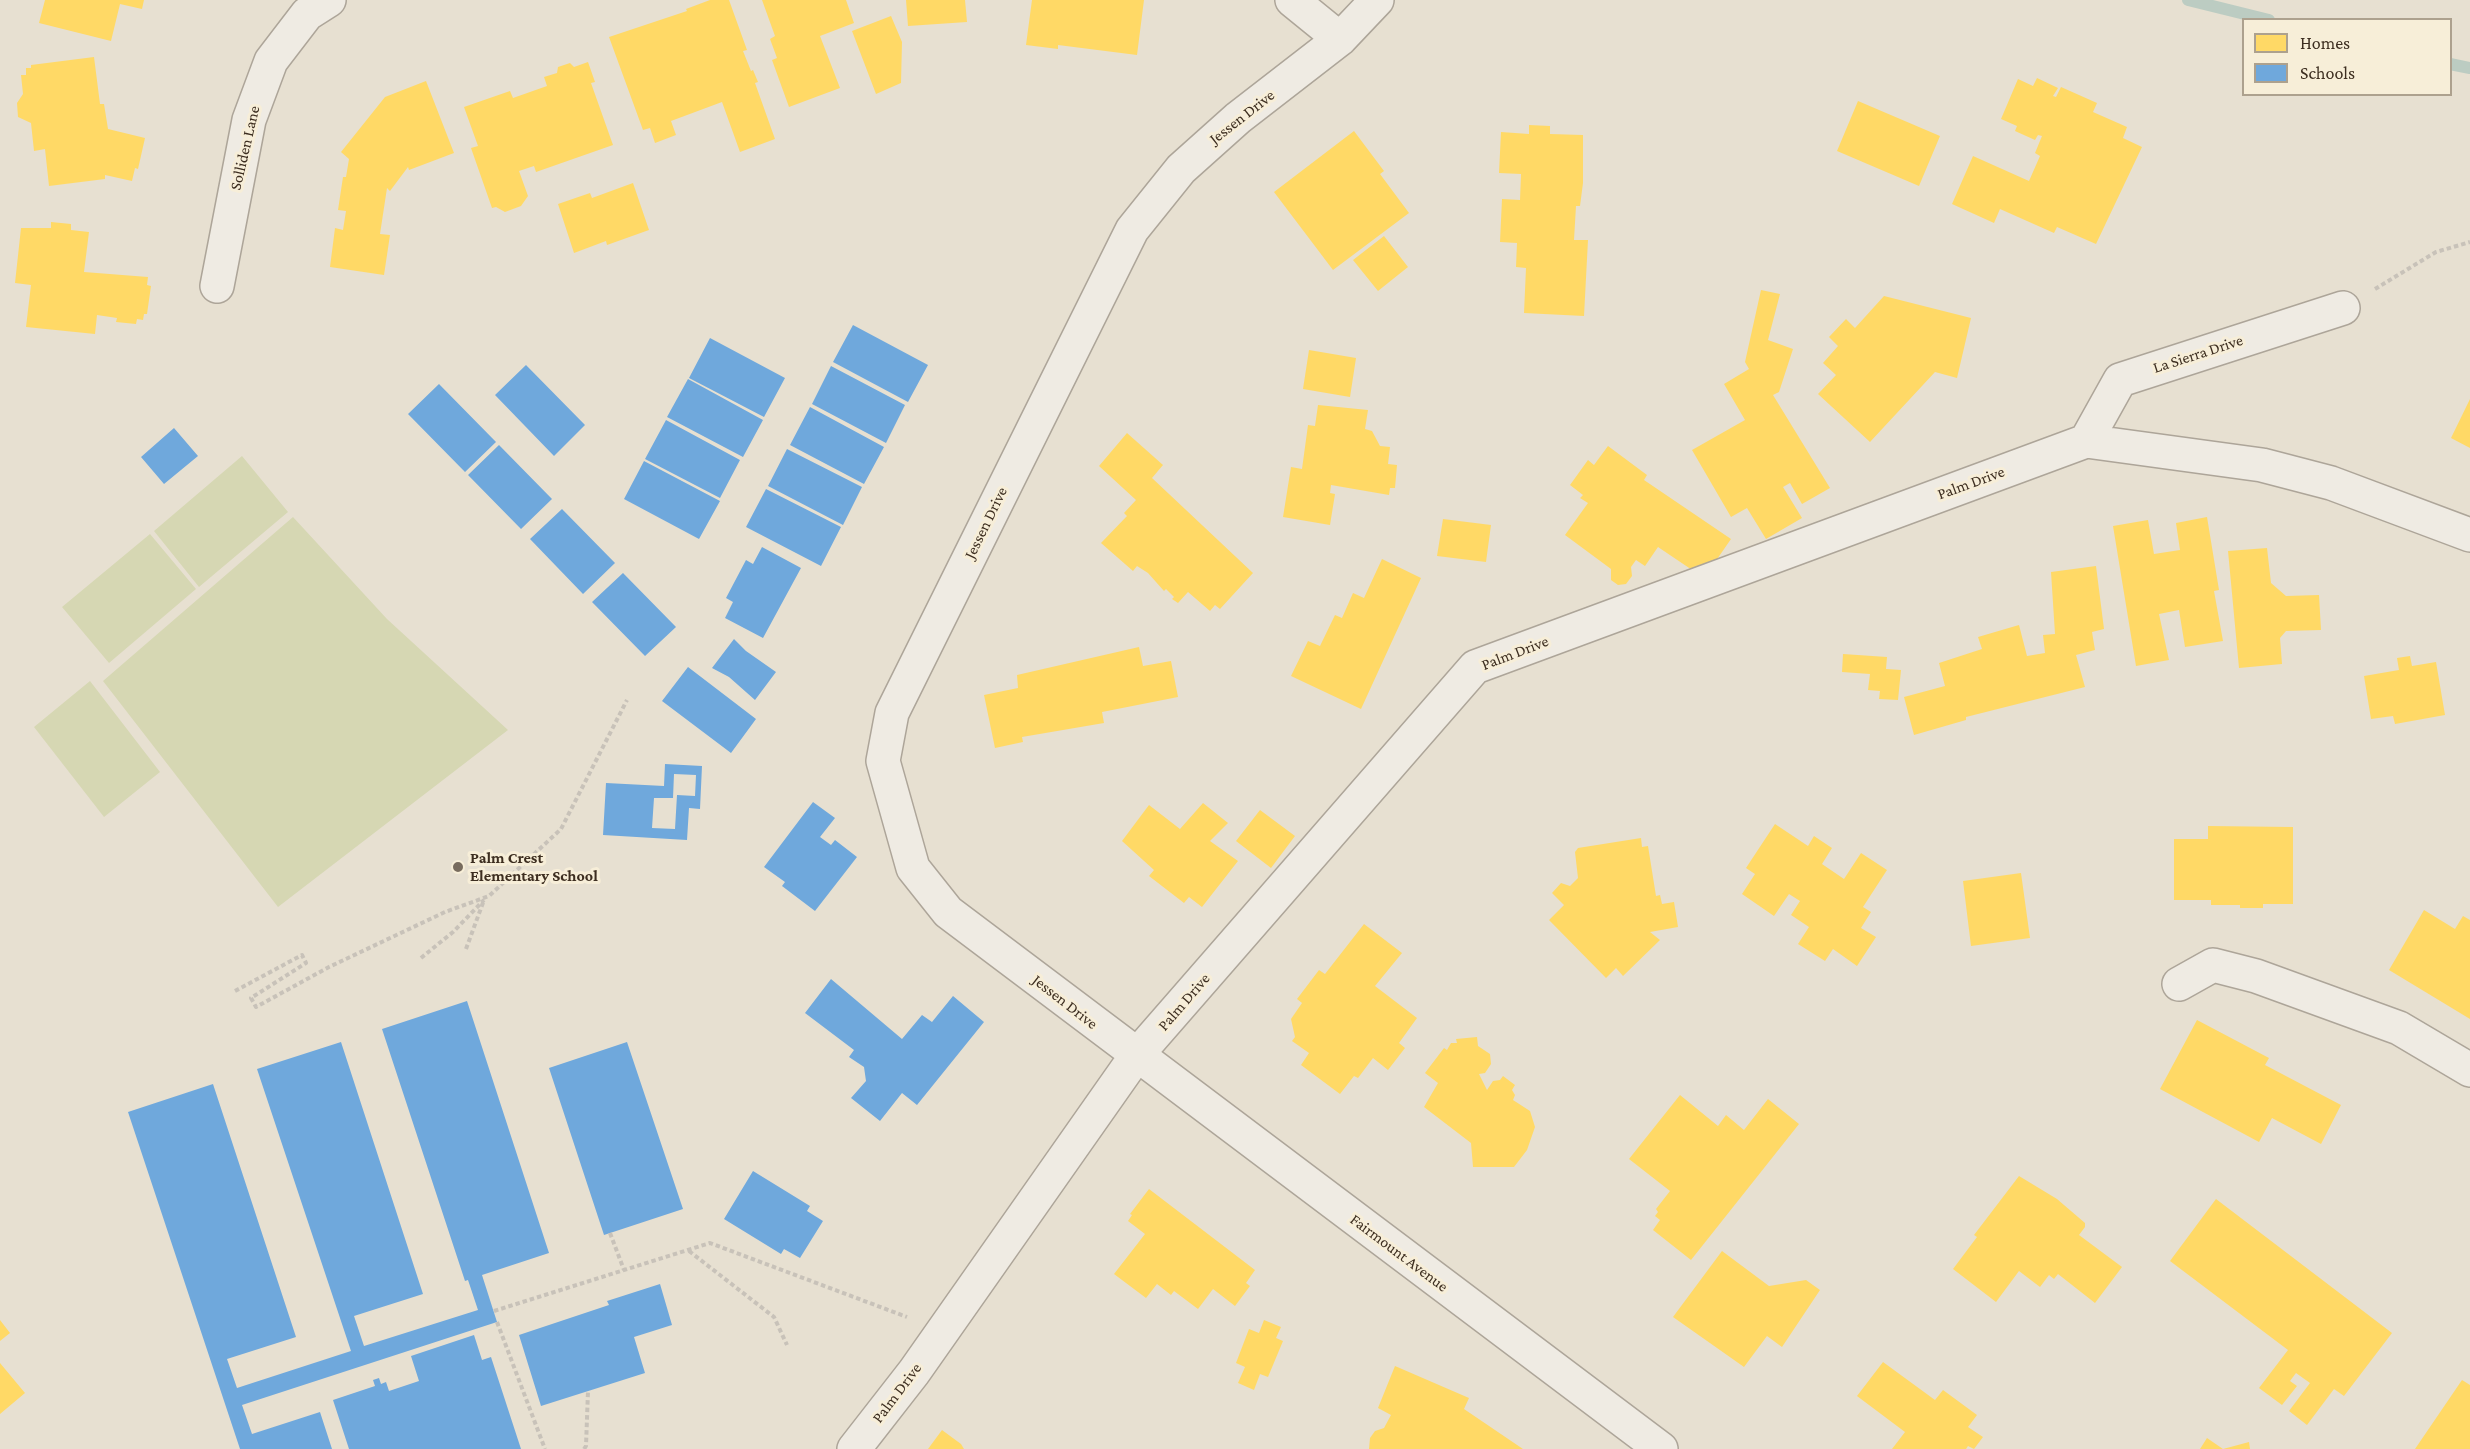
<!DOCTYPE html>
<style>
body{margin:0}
#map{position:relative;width:2470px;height:1449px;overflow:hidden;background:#e7e0d1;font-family:"Crimson Pro",serif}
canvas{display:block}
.legend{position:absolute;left:2242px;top:18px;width:210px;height:78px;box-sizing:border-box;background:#f7eed8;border:2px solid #ada18e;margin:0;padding:8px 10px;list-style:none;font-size:18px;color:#3d2e20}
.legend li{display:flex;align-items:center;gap:12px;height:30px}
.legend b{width:30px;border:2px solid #ada18e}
</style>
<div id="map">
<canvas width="2470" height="1449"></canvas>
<ul class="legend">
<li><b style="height:16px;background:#ffd966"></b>Homes</li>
<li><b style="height:16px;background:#6fa8dc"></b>Schools</li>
</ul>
</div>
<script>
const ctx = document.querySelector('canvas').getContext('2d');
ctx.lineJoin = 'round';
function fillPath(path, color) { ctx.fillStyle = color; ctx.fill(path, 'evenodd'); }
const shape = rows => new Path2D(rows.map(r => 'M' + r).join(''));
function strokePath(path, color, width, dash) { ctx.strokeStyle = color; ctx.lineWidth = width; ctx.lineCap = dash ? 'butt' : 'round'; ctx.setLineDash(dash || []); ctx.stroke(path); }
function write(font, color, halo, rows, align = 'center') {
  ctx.font = font + ' "Crimson Pro",serif'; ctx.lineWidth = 6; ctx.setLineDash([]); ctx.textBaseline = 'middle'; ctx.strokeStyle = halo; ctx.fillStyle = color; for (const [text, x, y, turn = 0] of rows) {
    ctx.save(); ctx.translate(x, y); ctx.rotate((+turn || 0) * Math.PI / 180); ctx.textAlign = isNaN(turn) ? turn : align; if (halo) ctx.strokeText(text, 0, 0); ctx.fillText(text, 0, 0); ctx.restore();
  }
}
fillPath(shape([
 [242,456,288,512,199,587,154,531],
 [293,517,387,619,508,730,278,907,103,681],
 [150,534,196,589,109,663,62,607],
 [90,681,160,772,104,817,34,727]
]), '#d6d7b3');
fillPath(shape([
 [45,0,144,0,142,9,120,4,111,41,39,23],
 [710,0,729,0,747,50,743,51,751,71,753,70,758,82,755,83,775,139,740,152,722,102,671,121,676,135,655,143,650,128,643,130,609,37,687,11,686,9],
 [762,0,846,0,854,23,820,36,840,88,789,107,772,60,777,58,770,39,775,36],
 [906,0,965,0,967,22,908,26],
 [1032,0,1144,0,1137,55,1058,45,1058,49,1026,45],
 [891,16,902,42,901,83,876,94,852,31],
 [94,57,100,104,104,104,108,129,145,138,138,169,135,168,132,181,105,175,105,179,49,186,45,149,34,151,31,123,18,117,17,103,23,94,21,75,26,75,26,68,31,68,31,65],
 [588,62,595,82,591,83,613,145,536,172,534,166,519,171,528,196,521,206,505,212,496,207,492,208,471,148,478,146,464,107,510,91,513,98,547,86,544,77,557,73,558,67,570,63,574,67],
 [2037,78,2058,88,2053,96,2056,97,2061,87,2097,103,2093,112,2127,127,2123,138,2142,147,2096,244,2057,227,2054,233,2000,209,1994,223,1952,204,1973,156,2029,181,2040,156,2035,153,2042,136,2038,135,2035,140,2015,131,2017,126,2001,119,2018,79,2033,86],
 [426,81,454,153,409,170,408,167,390,191,387,188,380,234,390,235,384,275,330,267,335,228,343,230,346,211,338,210,343,177,346,177,349,159,341,152,385,97],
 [1858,101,1940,136,1919,186,1837,151],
 [1529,125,1550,126,1550,134,1583,135,1583,183,1580,206,1576,206,1574,240,1588,240,1584,316,1524,313,1526,268,1516,267,1517,243,1500,242,1502,199,1520,200,1521,174,1499,173,1501,132,1529,134],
 [1354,131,1384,171,1380,174,1409,213,1333,270,1274,192],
 [633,183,649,230,607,245,606,241,574,253,558,204,590,193,592,198],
 [51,222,71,224,71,230,89,232,84,272,148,277,147,285,151,286,147,314,144,314,143,320,137,319,136,324,116,322,117,318,97,315,95,334,26,327,31,285,15,283,21,228,51,228],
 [1384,236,1408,267,1378,291,1353,260],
 [1761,290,1780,294,1768,340,1793,349,1779,392,1773,395,1830,488,1802,504,1790,483,1783,487,1802,518,1766,539,1747,508,1731,517,1692,450,1745,420,1724,384,1749,369,1745,362],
 [1884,296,1971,318,1957,378,1935,372,1870,442,1818,394,1836,375,1823,363,1838,346,1829,337,1846,319,1855,328],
 [1309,350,1356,358,1350,397,1303,389],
 [2470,399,2470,448,2451,438],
 [1318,405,1368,410,1365,429,1372,431,1380,446,1390,447,1388,464,1397,465,1395,488,1390,488,1389,495,1331,485,1330,493,1335,494,1330,525,1283,517,1291,467,1302,469,1308,425,1315,426],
 [1127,433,1163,465,1152,478,1253,573,1220,609,1215,605,1210,611,1188,592,1178,603,1172,599,1174,597,1166,589,1164,591,1148,573,1137,566,1133,571,1101,543,1127,516,1124,513,1136,500,1099,466],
 [1608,446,1647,475,1644,480,1731,539,1704,578,1658,547,1645,566,1636,560,1631,567,1632,576,1626,584,1618,585,1611,580,1611,569,1565,535,1588,503,1580,498,1583,495,1570,485,1588,460,1594,465],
 [2207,517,2219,590,2214,591,2223,641,2185,647,2179,610,2159,614,2169,660,2136,666,2113,526,2148,520,2154,554,2180,550,2176,523],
 [1443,519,1491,525,1486,562,1437,556],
 [2267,548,2271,583,2286,596,2319,595,2321,630,2286,631,2280,638,2282,664,2239,668,2228,551],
 [1382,559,1421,578,1361,709,1291,676,1308,641,1320,646,1335,615,1342,618,1353,593,1364,598],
 [2096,566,2104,629,2092,632,2095,650,2076,655,2085,687,1966,717,1966,720,1914,735,1904,697,1945,686,1939,663,1982,649,1978,637,2019,625,2027,656,2045,653,2043,635,2055,634,2051,572],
 [1139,647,1143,666,1171,661,1178,697,1102,712,1104,723,1022,737,1023,742,995,748,984,695,1018,688,1017,675],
 [1843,654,1887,657,1886,669,1901,670,1898,700,1879,699,1880,691,1868,690,1870,674,1842,672],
 [2410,656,2412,666,2436,662,2445,715,2395,724,2393,716,2371,719,2364,676,2399,670,2397,658],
 [1203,803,1228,823,1210,841,1238,861,1202,907,1189,897,1184,903,1149,876,1154,870,1122,841,1149,805,1180,829],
 [1260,810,1295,836,1271,868,1236,841],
 [1775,824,1808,846,1814,836,1832,848,1822,864,1844,879,1861,853,1887,870,1863,907,1871,912,1861,928,1876,937,1857,966,1833,949,1825,961,1798,944,1809,927,1791,915,1800,901,1789,894,1774,916,1742,894,1755,874,1746,868],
 [2208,826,2293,827,2293,904,2263,904,2263,908,2240,908,2240,905,2211,905,2211,900,2174,900,2174,839,2208,839],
 [1641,838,1642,847,1648,846,1656,896,1660,895,1662,904,1674,902,1678,927,1650,932,1660,940,1623,976,1616,968,1606,978,1549,920,1564,905,1552,893,1561,883,1570,886,1578,878,1575,852,1578,848],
 [2021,873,2030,938,1971,946,1963,881],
 [2424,910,2455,929,2463,916,2470,920,2470,1019,2389,970],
 [1364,924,1402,953,1375,986,1417,1018,1399,1043,1405,1048,1388,1070,1373,1058,1358,1078,1354,1076,1340,1094,1301,1065,1309,1053,1292,1041,1295,1037,1291,1019,1302,1003,1297,999,1319,970,1325,974],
 [2197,1020,2269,1058,2265,1065,2341,1105,2321,1144,2272,1118,2259,1142,2160,1089],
 [1477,1037,1478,1046,1490,1054,1491,1064,1485,1073,1479,1074,1487,1090,1493,1081,1500,1080,1503,1076,1515,1085,1512,1090,1515,1095,1513,1100,1530,1111,1535,1127,1527,1150,1514,1167,1473,1167,1471,1143,1424,1107,1438,1083,1425,1073,1444,1048,1447,1050,1451,1043,1457,1043,1456,1039],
 [1680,1095,1718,1126,1726,1115,1744,1130,1768,1099,1799,1124,1691,1260,1653,1230,1660,1220,1655,1216,1658,1212,1656,1209,1670,1191,1629,1159],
 [2019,1176,2057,1199,2085,1223,2085,1227,2079,1235,2122,1267,2095,1303,2058,1274,2054,1279,2049,1275,2040,1287,2019,1271,1996,1302,1953,1269,1977,1237,1974,1235],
 [1149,1189,1255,1270,1246,1283,1250,1286,1235,1306,1213,1289,1198,1309,1174,1291,1171,1295,1157,1284,1146,1298,1114,1274,1145,1234,1128,1221,1132,1215,1130,1214],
 [2216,1199,2392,1333,2344,1396,2334,1389,2307,1425,2289,1411,2310,1383,2296,1373,2290,1381,2297,1386,2282,1405,2259,1388,2288,1350,2170,1261],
 [1722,1251,1769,1286,1806,1280,1820,1290,1782,1347,1767,1336,1744,1367,1673,1317],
 [0,1320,10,1333,0,1341],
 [1264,1320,1281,1327,1276,1338,1283,1341,1268,1377,1260,1374,1254,1390,1238,1383,1245,1367,1236,1363,1249,1329,1259,1333],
 [1883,1362,1935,1400,1943,1390,1977,1415,1968,1427,1983,1437,1974,1449,1968,1446,1966,1449,1892,1449,1905,1432,1857,1396],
 [0,1363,25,1393,0,1414],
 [1395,1366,1469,1398,1464,1409,1523,1449,1369,1449,1370,1438,1375,1431,1384,1428,1391,1415,1378,1408],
 [2462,1380,2470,1385,2470,1449,2415,1449],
 [942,1430,961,1444,964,1449,928,1449],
 [2207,1438,2223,1449,2249,1442,2250,1449,2200,1449]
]), '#ffd966');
fillPath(shape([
 [853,325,928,365,908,402,833,362],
 [710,338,785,378,764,417,689,378],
 [526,365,585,425,554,456,495,395],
 [831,366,905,405,886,443,812,404],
 [688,379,763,420,743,457,667,417],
 [439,384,496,442,465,472,408,414],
 [810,407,884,447,864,484,790,445],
 [666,420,740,460,720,498,645,459],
 [174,428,198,456,164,484,141,457],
 [499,445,552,499,521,529,468,475],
 [787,449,862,487,843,525,768,486],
 [644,461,720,501,699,539,624,499],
 [766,489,841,527,821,566,746,527],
 [562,509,615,563,583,594,530,539],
 [762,547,801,568,763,638,725,618,733,602,726,598,746,560,753,564],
 [623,573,676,627,645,656,592,602],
 [734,639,746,651,776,672,755,700,729,677,712,668],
 [688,667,756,719,731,753,662,701],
 [665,764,702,766,700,809,689,808,687,840,603,835,606,783,664,786],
 [674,774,696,775,695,796,677,795,675,829,652,828,654,798,673,798],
 [813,802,835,818,820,837,831,845,835,840,857,857,815,911,782,886,785,882,764,867],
 [831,979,902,1039,922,1015,932,1022,953,996,984,1022,917,1105,902,1093,880,1121,851,1098,866,1081,864,1067,849,1057,854,1050,805,1013],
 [467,1001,549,1253,482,1275,497,1322,242,1405,252,1434,320,1412,332,1449,240,1449,128,1112,213,1084,296,1337,227,1359,237,1388,351,1351,257,1069,341,1042,423,1294,354,1316,364,1346,478,1310,468,1280,465,1281,382,1029],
 [627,1042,683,1209,604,1235,549,1068],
 [753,1171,810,1206,807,1211,823,1221,800,1258,784,1249,781,1254,724,1219],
 [660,1284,672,1325,634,1337,645,1373,541,1406,519,1335,609,1305,607,1301],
 [474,1335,482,1360,491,1357,521,1449,349,1449,333,1400,375,1386,373,1380,379,1378,381,1384,386,1382,389,1391,419,1381,411,1356]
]), '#6fa8dc');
strokePath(shape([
 [2188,0,2269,20],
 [2450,64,2470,68]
]), '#bcccc2', 12);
const minor = shape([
 [1292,0,1340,39],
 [1377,0,1340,39,1238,118,1181,169,1132,230,892,713,883,761,913,868,948,912,1661,1449],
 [217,286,249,120,271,61,307,14,329,0],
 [2086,441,2120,380,2343,308],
 [2179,984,2213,965,2256,976,2399,1028,2470,1070],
 [854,1449,914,1372,1136,1056,1475,667,2086,441,2262,465,2331,483,2470,535]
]);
strokePath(minor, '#ada599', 36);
strokePath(shape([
 [2375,289,2436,252,2470,242],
 [466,949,484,900],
 [421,958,453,932,484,900],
 [235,991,302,955,306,963,251,998,256,1007,329,967,445,912,489,896,561,829,627,700],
 [610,1233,624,1270],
 [689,1251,774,1317,787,1345],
 [494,1311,710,1243,907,1317],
 [497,1322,545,1449],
 [584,1449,586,1446,588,1391]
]), '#c8c2b9', 4, [4.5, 3]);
strokePath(minor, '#efebe3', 33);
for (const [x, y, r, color] of [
 [458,867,6,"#786c5e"]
]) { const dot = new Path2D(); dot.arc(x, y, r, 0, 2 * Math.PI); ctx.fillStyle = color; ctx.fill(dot); strokePath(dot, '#f7eed8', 2); }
write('16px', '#3d2e20', '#f7eed8', [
 ["Jessen Drive",1242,117,-38],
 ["Solliden Lane",245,148,-77],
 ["La Sierra Drive",2198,354,-18],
 ["Palm Drive",1971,483,-20],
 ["Jessen Drive",986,523,-64],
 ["Palm Drive",1515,653,-21],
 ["Jessen Drive",1065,1002,38],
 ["Palm Drive",1184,1002,-49],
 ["Fairmount Avenue",1399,1253,37],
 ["Palm Drive",897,1393,-53]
]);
write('bold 16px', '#3d2e20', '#f7eed8', [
 ["Palm Crest",470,858],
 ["Elementary School",470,876]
], 'left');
</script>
